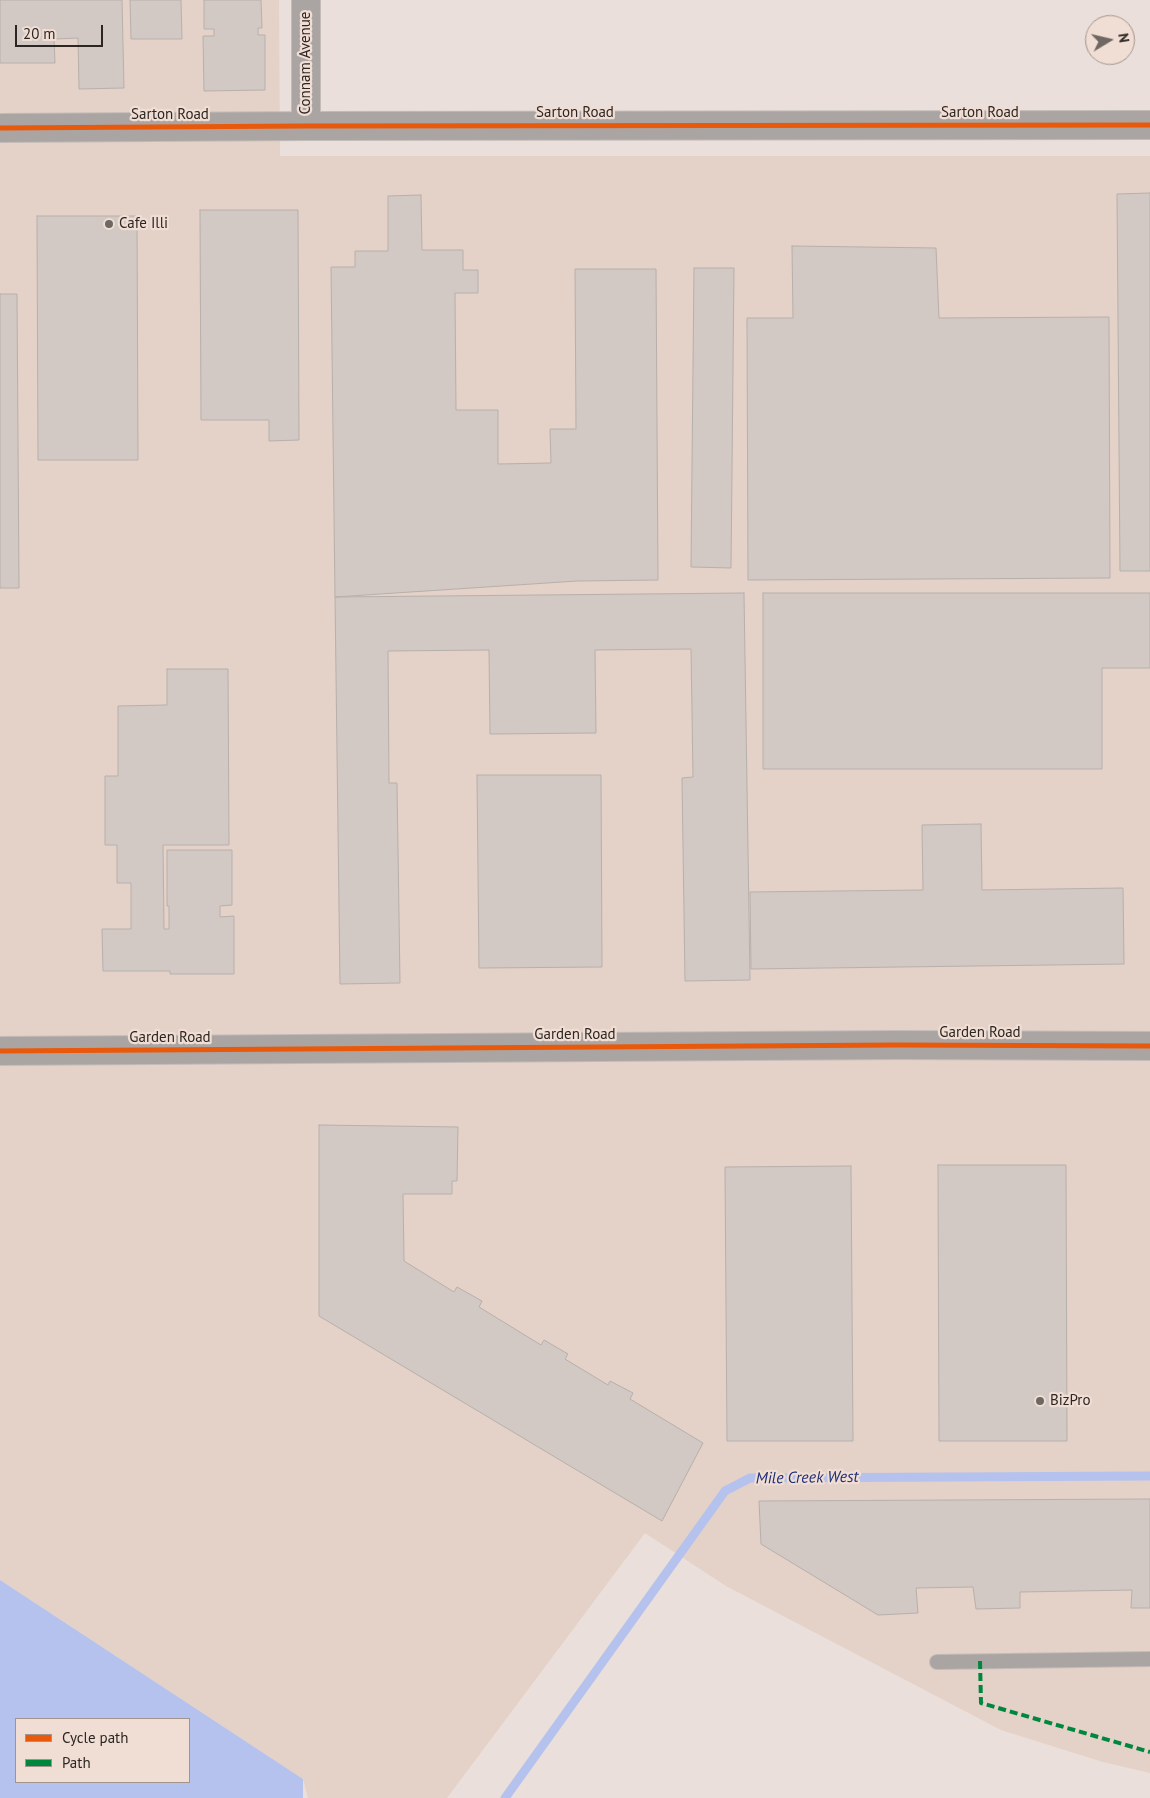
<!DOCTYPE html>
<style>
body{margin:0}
#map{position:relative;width:1150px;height:1798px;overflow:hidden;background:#eadfda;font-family:"PT Sans",sans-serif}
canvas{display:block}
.legend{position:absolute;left:15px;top:1718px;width:175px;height:65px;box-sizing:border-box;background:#f0ddd4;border:1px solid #a2948d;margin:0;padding:6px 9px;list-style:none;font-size:15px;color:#2c2622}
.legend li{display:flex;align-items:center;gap:10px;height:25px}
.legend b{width:25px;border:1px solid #a2948d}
.north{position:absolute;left:1085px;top:15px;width:50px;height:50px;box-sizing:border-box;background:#f0ddd4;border:1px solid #a2948d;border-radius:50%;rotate:81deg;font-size:14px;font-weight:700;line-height:20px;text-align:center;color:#2c2622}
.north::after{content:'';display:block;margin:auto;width:18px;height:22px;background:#6e6762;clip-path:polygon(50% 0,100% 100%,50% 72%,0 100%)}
.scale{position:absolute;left:15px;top:25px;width:88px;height:22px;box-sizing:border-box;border:2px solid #2c2622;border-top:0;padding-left:6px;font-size:15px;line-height:18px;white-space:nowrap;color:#2c2622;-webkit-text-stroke:4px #f0ddd4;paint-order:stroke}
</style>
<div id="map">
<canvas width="1150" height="1798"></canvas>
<ul class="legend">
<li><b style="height:6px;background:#e8590c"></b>Cycle path</li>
<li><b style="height:6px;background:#00873e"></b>Path</li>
</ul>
<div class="north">N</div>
<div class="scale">20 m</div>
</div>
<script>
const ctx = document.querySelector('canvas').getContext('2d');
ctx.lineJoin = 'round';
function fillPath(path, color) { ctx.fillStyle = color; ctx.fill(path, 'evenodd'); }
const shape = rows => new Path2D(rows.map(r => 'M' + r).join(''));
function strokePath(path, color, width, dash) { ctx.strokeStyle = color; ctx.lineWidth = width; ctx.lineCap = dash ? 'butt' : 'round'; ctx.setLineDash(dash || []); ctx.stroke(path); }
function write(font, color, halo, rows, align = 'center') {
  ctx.font = font + ' "PT Sans",sans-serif'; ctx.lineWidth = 4.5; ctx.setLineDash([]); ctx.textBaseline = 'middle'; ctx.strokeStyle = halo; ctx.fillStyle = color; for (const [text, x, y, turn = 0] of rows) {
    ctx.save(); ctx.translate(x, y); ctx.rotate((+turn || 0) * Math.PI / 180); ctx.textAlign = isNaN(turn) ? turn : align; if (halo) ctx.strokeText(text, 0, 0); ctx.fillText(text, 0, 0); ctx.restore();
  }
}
fillPath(shape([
 [0,0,279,0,280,156,1150,156,1150,1773,1103,1762,1001,1730,726,1586,645,1533,447,1798,308,1798,303,1779,0,1580]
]), '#e4d1c8');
fillPath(shape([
 [0,1580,303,1779,303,1798,0,1798],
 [16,1719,189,1719,189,1782,16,1782]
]), '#b5c2ee');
strokePath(shape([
 [505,1798,725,1491,750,1478,1150,1476]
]), '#b5c2ee', 9);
const building = shape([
 [0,0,122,0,124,88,79,89,78,38,54,39,55,63,0,63,0,0],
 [130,0,181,0,182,39,131,39,130,0],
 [204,0,261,0,262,28,258,28,258,35,265,35,265,90,204,91,203,36,214,36,214,29,204,29,204,0],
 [1150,193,1150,571,1120,571,1117,194,1150,193],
 [421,195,422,250,463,250,463,270,478,270,478,293,455,293,456,410,498,410,498,464,551,463,550,429,576,429,575,269,656,269,658,580,577,581,335,597,331,267,355,267,355,251,388,251,388,196,421,195],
 [200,210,298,210,299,440,269,441,269,420,201,420,200,210],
 [37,216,137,216,138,460,38,460,37,216],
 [792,246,936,248,939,318,1109,317,1110,578,748,580,747,318,793,318,792,246],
 [694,268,734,268,731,568,691,567,694,268],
 [0,294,17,294,19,588,0,588,0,294],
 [744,593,750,980,685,981,682,778,693,777,691,649,595,650,596,733,490,734,489,650,388,651,389,783,397,783,400,983,340,984,335,597,744,593],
 [763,593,1150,593,1150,668,1102,668,1102,769,763,769,763,593],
 [167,669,228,669,229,845,163,845,164,929,169,929,169,906,167,906,167,850,232,850,232,905,220,906,220,917,234,916,234,974,170,974,170,971,103,971,102,929,131,929,131,883,117,883,117,845,105,845,105,776,118,776,118,706,167,705,167,669],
 [477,775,601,775,602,967,479,968,477,775],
 [981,824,982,890,1123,888,1124,964,751,969,750,892,923,890,922,825,981,824],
 [319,1125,458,1127,457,1181,452,1181,452,1194,403,1194,404,1261,454,1292,457,1287,482,1301,479,1307,541,1345,544,1340,568,1354,565,1359,608,1385,610,1381,633,1393,630,1399,703,1443,662,1521,319,1316,319,1125],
 [938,1165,1066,1165,1067,1441,939,1441,938,1165],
 [851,1166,853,1441,727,1441,725,1167,851,1166],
 [1150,1499,1150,1608,1131,1608,1132,1590,1020,1592,1020,1608,976,1609,973,1587,916,1588,918,1613,878,1615,761,1544,759,1501,1150,1499]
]);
fillPath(building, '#d2c9c5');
strokePath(building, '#b8b0ac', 1);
const service = shape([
 [937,1662,1150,1659]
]);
const minor = shape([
 [306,0,306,126],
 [0,128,306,126,1150,125],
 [0,1051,896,1045,1150,1046]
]);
strokePath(service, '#c2bbb7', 16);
strokePath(minor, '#c2bbb7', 30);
strokePath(service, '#aaa5a3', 14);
strokePath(minor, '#aaa5a3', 28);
strokePath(shape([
 [980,1661,981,1703,1150,1752]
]), '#00873e', 4, [8, 4]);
strokePath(shape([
 [0,128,306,126,1150,125],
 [0,1051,896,1045,1150,1046]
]), '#e8590c', 5);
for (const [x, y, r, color] of [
 [109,224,5,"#6e6762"],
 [1040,1401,5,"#6e6762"]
]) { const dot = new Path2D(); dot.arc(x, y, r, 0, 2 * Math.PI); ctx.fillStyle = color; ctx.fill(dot); strokePath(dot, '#f0ddd4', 2); }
write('15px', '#2c2622', '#f0ddd4', [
 ["Connam Avenue",306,63,-90],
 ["Sarton Road",575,113],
 ["Sarton Road",980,113],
 ["Sarton Road",170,115],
 ["Garden Road",980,1033],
 ["Garden Road",575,1035],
 ["Garden Road",170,1038]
]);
write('15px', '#2c2622', '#f0ddd4', [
 ["Cafe Illi",119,224],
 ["BizPro",1050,1401]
], 'left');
write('italic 16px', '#1c2e77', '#f0ddd4', [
 ["Mile Creek West",807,1478,-1]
]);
</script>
